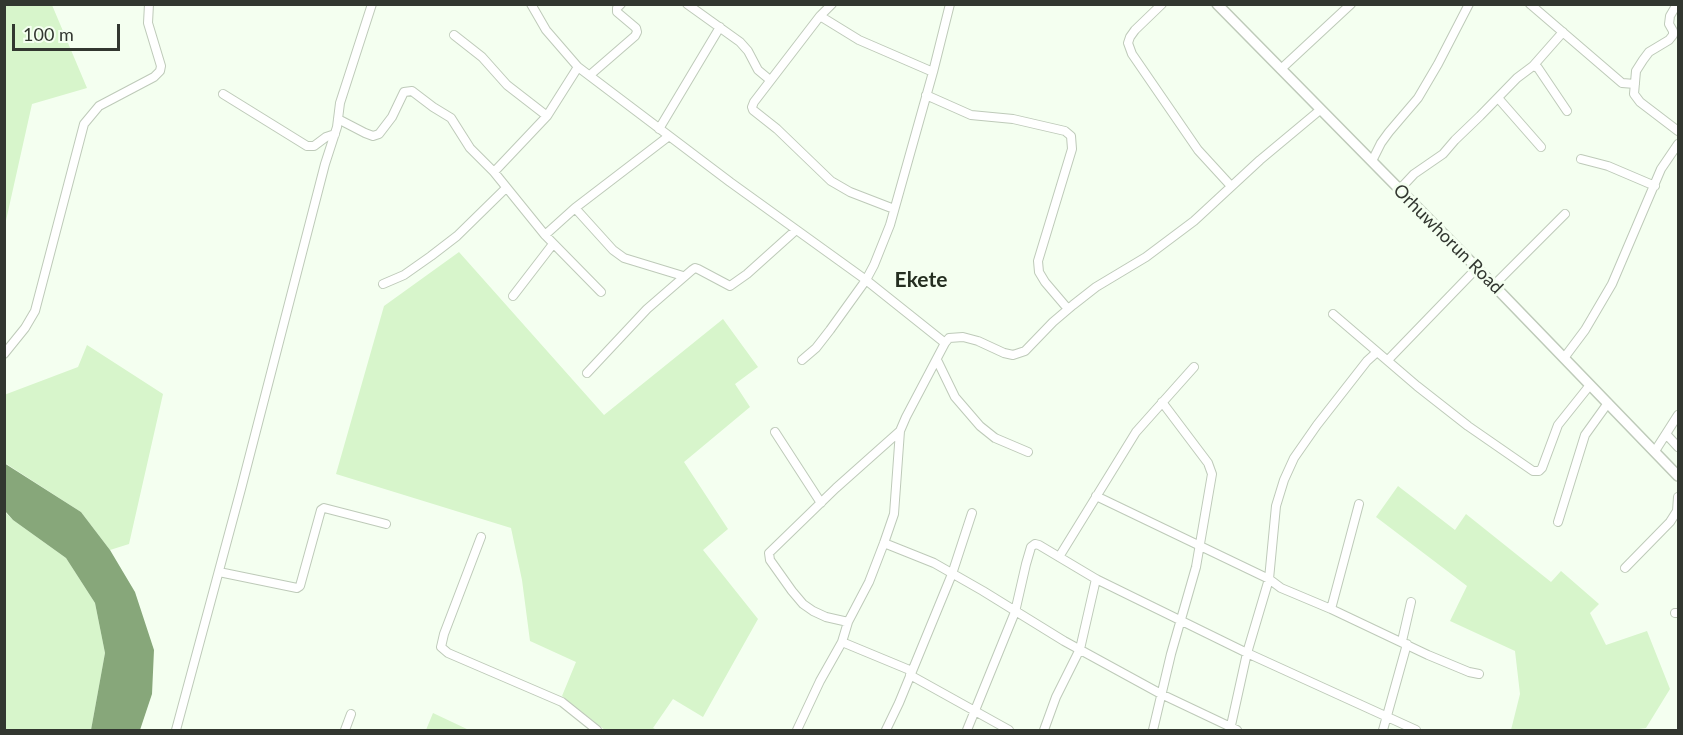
<!DOCTYPE html>
<style>
body{margin:0}
#map{position:relative;width:1683px;height:735px;overflow:hidden;background:#f4fff0;font-family:Lato,sans-serif}
canvas{display:block}
.frame{position:absolute;inset:0;border:6px solid #323730;pointer-events:none}
.scale{position:absolute;left:12px;top:24px;width:108px;height:27px;box-sizing:border-box;border:3px solid #323730;border-top:0;padding-left:8px;font-size:18px;line-height:21px;white-space:nowrap;color:#323730;-webkit-text-stroke:4px #f4fff0;paint-order:stroke}
</style>
<div id="map">
<canvas width="1683" height="735"></canvas>
<div class="frame"></div>
<div class="scale">100 m</div>
</div>
<script>
const ctx = document.querySelector('canvas').getContext('2d');
ctx.lineJoin = 'round';
function fillPath(path, color) { ctx.fillStyle = color; ctx.fill(path, 'evenodd'); }
const shape = rows => new Path2D(rows.map(r => 'M' + r).join(''));
function strokePath(path, color, width, dash) { ctx.strokeStyle = color; ctx.lineWidth = width; ctx.lineCap = dash ? 'butt' : 'round'; ctx.setLineDash(dash || []); ctx.stroke(path); }
function write(font, color, halo, rows, align = 'center') {
  ctx.font = font + ' Lato,sans-serif'; ctx.lineWidth = 6; ctx.setLineDash([]); ctx.textBaseline = 'middle'; ctx.strokeStyle = halo; ctx.fillStyle = color; for (const [text, x, y, turn = 0] of rows) {
    ctx.save(); ctx.translate(x, y); ctx.rotate((+turn || 0) * Math.PI / 180); ctx.textAlign = isNaN(turn) ? turn : align; if (halo) ctx.strokeText(text, 0, 0); ctx.fillText(text, 0, 0); ctx.restore();
  }
}
fillPath(shape([
 [5,4,52,5,87,88,32,104,5,225],
 [459,252,604,415,723,319,758,367,735,384,750,407,684,462,728,529,703,550,758,619,703,717,673,699,653,728,657,730,605,730,562,696,576,662,530,641,522,580,511,528,336,474,384,306],
 [87,345,163,394,129,544,110,550,81,512,5,463,4,395,78,367],
 [1398,486,1455,530,1466,514,1551,582,1561,571,1599,604,1590,613,1606,645,1647,631,1670,689,1646,728,1632,730,1511,730,1520,694,1515,651,1450,621,1467,586,1376,517],
 [4,511,13,520,66,558,95,603,105,653,91,730,5,730],
 [433,713,469,730,426,730]
]), '#d7f5cb');
fillPath(shape([
 [4,463,81,512,110,550,135,592,154,650,152,694,140,730,91,730,105,653,95,603,66,558,13,520,5,511]
]), '#87a77a');
const minor = shape([
 [531,4,546,30,578,67,730,182,866,280,945,343],
 [687,4,740,42,748,51,758,70,770,80],
 [832,4,820,16,754,102,752,107,753,110,777,129,831,181,850,192,894,209],
 [1162,4,1135,30,1130,37,1128,43,1132,54,1198,150,1231,186],
 [1530,4,1622,83,1635,84],
 [1677,4,1670,16,1669,24,1673,31,1673,35,1669,40,1649,52,1643,60,1636,71,1634,94,1640,102,1678,131],
 [820,16,859,40,933,72],
 [454,35,482,57,507,85,547,116],
 [1533,66,1563,32],
 [1281,69,1351,4],
 [590,75,635,36,637,32,636,28,617,12,617,8,621,4],
 [223,94,307,146,314,146,326,137,335,134],
 [926,95,971,115,1013,119,1065,131,1071,136,1072,149,1038,261,1039,272,1045,282,1068,309],
 [1498,98,1541,147],
 [338,119,365,133,373,136,379,134,392,117,404,92,412,91,433,107,451,118,470,148,494,172,547,116,578,67],
 [659,129,720,27],
 [1581,159,1608,166,1655,186],
 [1372,161,1381,143,1389,132,1418,98,1438,64,1469,4],
 [494,172,545,235,601,292],
 [1399,190,1414,174,1443,154,1455,140,1480,116,1517,78,1533,66,1538,68,1567,111],
 [575,208,613,250,624,258,683,276],
 [545,235,575,208,669,136],
 [383,284,404,275,431,256,457,236,506,188],
 [1494,285,1565,214],
 [513,296,553,244],
 [1333,314,1417,386,1468,426,1533,471,1539,471,1542,468,1558,425,1590,385],
 [4,354,25,328,35,311,84,124,99,106,154,77,160,71,161,66,148,23,149,4],
 [1564,358,1585,330,1612,284,1661,169,1678,144],
 [802,360,816,348,830,330,866,280,874,265,890,225,933,72,950,4],
 [937,360,955,397,980,426,995,438,1028,452],
 [1388,360,1477,268],
 [587,373,647,309,692,270,695,268,698,269,730,286,747,274,796,230],
 [775,432,821,503],
 [1666,434,1678,447],
 [1655,451,1678,415],
 [1096,496,1269,579,1281,588,1293,593,1331,609,1428,655,1469,672,1479,674],
 [1558,522,1585,435,1608,403],
 [481,537,444,634,441,647,448,653,562,702,597,730],
 [884,543,934,563,983,591,1064,641,1161,694,1237,730],
 [1059,557,1136,432,1194,367],
 [1625,568,1670,522,1677,511,1678,497],
 [219,572,297,588,300,586,321,510,324,508,386,524],
 [1331,609,1359,504],
 [1675,613,1678,613],
 [848,622,826,617,813,611,803,604,792,591,770,560,769,553,836,488,900,431],
 [1402,641,1411,602],
 [842,642,912,671],
 [910,675,1009,730],
 [176,730,241,489,325,164,337,127,340,103,372,4],
 [345,730,351,714],
 [797,730,820,681,842,642,848,622,869,582,884,543,894,514,900,431,906,417,945,343,949,338,963,337,978,341,1004,353,1013,355,1025,351,1053,322,1073,305,1096,287,1146,257,1194,221,1260,160,1320,110],
 [886,730,899,703,952,574,972,513],
 [967,730,1015,612,1026,564,1031,547,1035,544,1039,545,1096,579,1247,653,1416,730],
 [1044,730,1056,697,1080,649,1096,579],
 [1153,730,1171,654,1196,567,1212,474,1208,463,1162,402],
 [1230,730,1247,653,1269,579,1276,506,1284,480,1294,458,1317,425,1367,361,1377,352],
 [1383,730,1407,644]
]);
const tertiary = shape([
 [1217,4,1477,268,1678,476]
]);
strokePath(minor, '#becab9', 10);
strokePath(tertiary, '#becab9', 12);
strokePath(minor, '#fff', 8);
strokePath(tertiary, '#fff', 9);
write('18px', '#323730', '#f4fff0', [
 ["Orhuwhorun Road",1448,239,45]
]);
write('bold 21px', '#242e20', '#f4fff0', [
 ["Ekete",921,280]
]);
</script>
